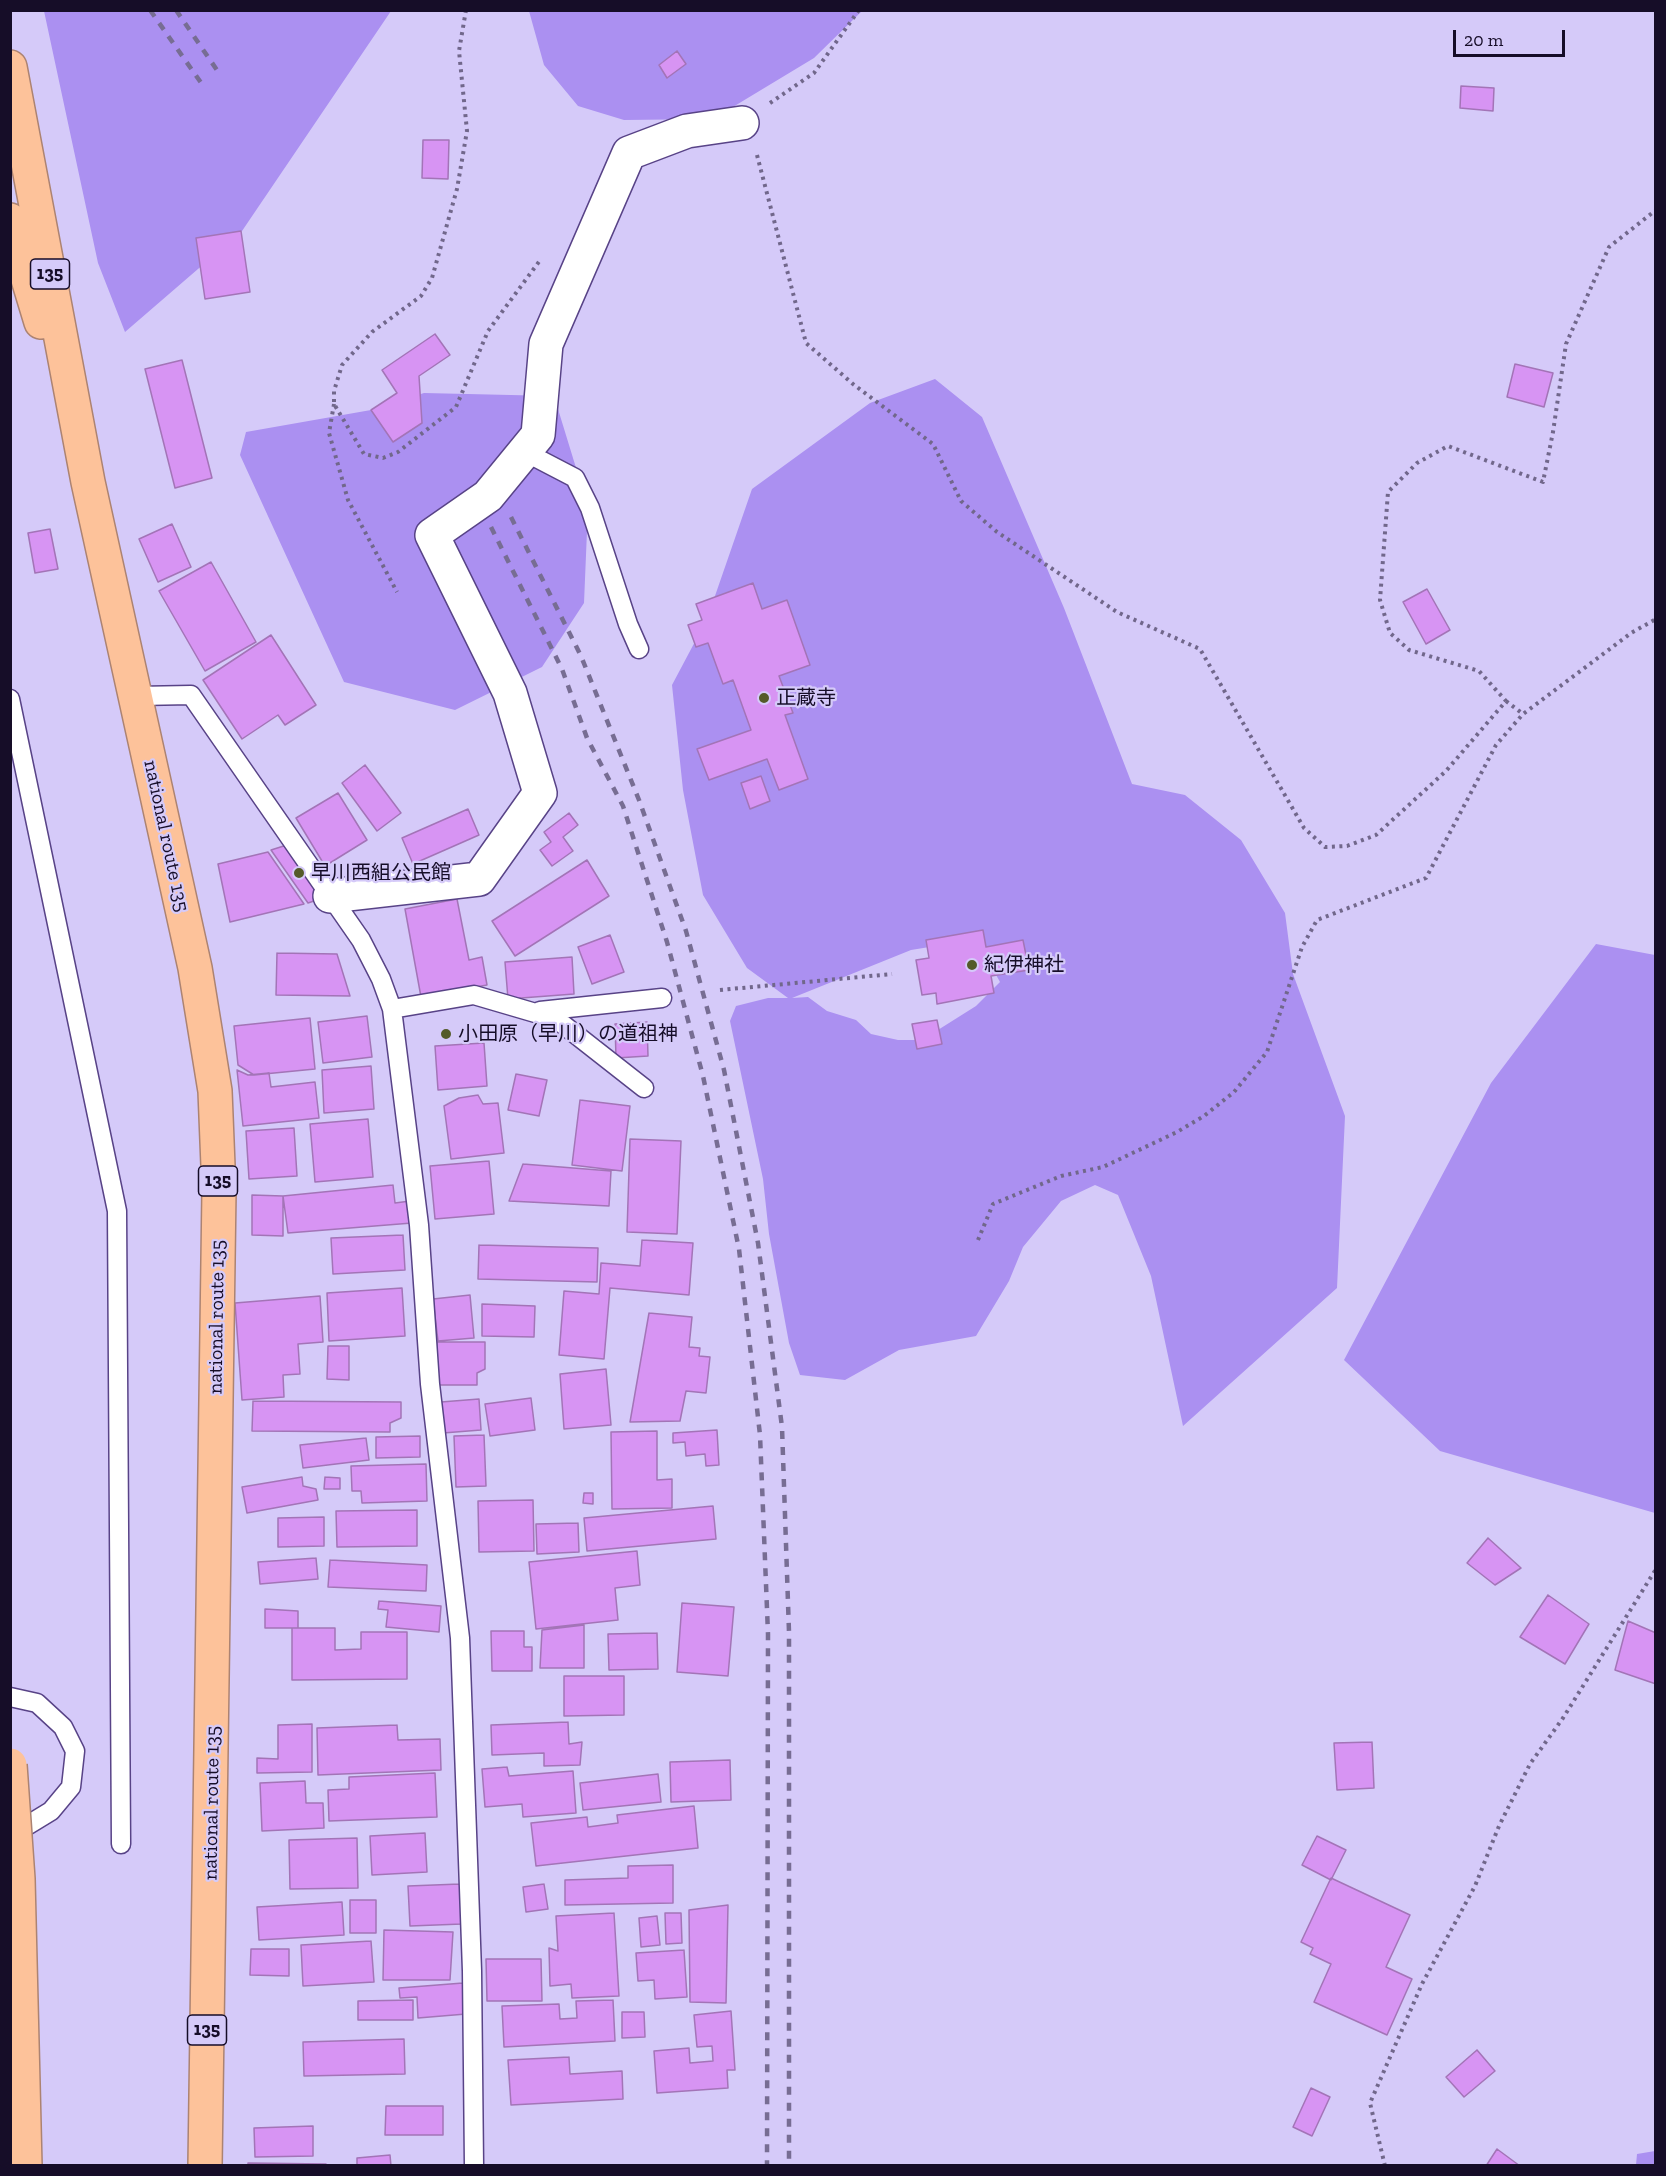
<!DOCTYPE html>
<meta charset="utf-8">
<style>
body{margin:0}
#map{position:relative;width:1666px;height:2176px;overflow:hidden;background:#d5caf9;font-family:"Zilla Slab",serif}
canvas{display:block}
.frame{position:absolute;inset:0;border:12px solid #160d28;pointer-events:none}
.scale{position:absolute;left:1453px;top:30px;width:112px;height:27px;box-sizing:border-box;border:3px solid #160d28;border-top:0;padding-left:8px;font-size:18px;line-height:21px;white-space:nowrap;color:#160d28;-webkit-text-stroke:4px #d5caf9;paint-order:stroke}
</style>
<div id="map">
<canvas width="1666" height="2176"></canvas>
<div class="frame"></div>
<div class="scale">20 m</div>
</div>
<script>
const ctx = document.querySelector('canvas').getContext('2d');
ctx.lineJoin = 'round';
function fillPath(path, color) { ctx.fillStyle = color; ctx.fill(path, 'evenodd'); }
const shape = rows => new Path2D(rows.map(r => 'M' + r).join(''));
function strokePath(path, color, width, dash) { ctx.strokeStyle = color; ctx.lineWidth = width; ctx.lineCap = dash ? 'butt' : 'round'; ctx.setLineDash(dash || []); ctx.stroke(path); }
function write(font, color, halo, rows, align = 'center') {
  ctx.font = font + ' "Zilla Slab","Noto Sans JP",serif'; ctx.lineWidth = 4.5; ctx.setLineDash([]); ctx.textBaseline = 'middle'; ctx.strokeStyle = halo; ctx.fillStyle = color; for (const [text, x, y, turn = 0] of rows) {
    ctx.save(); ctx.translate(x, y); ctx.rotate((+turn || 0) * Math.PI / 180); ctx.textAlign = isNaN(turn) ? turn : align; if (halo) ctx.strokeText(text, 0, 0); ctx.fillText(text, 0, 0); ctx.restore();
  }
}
fillPath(shape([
 [44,11,391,11,242,231,125,332,98,263],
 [529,11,862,11,814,58,713,119,624,120,578,106,544,65],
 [935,379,982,417,1064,608,1132,784,1185,795,1241,840,1285,913,1293,974,1345,1116,1337,1288,1183,1426,1151,1276,1118,1195,1095,1185,1061,1201,1023,1247,1009,1281,976,1336,899,1350,845,1380,800,1375,789,1343,769,1234,763,1179,730,1021,736,1006,768,998,788,998,747,968,703,895,683,790,672,685,707,619,752,489,870,403],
 [954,943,984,953,1000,982,976,1006,922,1040,898,1040,871,1034,856,1020,827,1011,808,997,792,998,911,950],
 [424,393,554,396,588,507,584,603,542,667,455,710,344,682,240,455,246,432,371,410],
 [1596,944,1655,955,1655,1513,1440,1451,1344,1360,1491,1083],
 [1655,2151,1655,2165,1636,2165,1637,2154]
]), '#ab90f1');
const building = shape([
 [677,51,686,64,667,78,659,65,677,51],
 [1461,86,1494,88,1493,111,1460,108,1461,86],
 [423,140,449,140,448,179,422,178,423,140],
 [241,231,250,292,205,299,196,238,241,231],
 [435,334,450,355,419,376,422,423,393,442,371,410,397,393,382,370,435,334],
 [182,360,212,478,175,488,145,369,182,360],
 [1515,364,1553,373,1544,407,1507,397,1515,364],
 [172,524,191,567,158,582,139,539,172,524],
 [50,529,58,569,35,573,28,533,50,529],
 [211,562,256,642,205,671,159,591,211,562],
 [753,583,762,609,787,600,810,665,779,676,793,713,785,715,808,779,779,790,767,759,709,780,697,749,751,730,733,680,723,684,708,643,696,647,688,625,702,620,696,604,753,583],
 [1427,589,1450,630,1426,644,1403,602,1427,589],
 [271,635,316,705,285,725,278,715,242,739,203,680,271,635],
 [365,765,401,813,377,831,342,783,365,765],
 [761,776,770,801,750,809,741,783,761,776],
 [338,793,367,840,325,866,296,818,338,793],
 [468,809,479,835,413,864,402,838,468,809],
 [569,813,578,825,563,837,573,851,552,866,540,850,551,842,544,832,569,813],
 [290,844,326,897,308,903,271,850,290,844],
 [268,852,304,904,230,922,218,864,268,852],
 [587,860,609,896,515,956,492,921,587,860],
 [457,899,469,960,482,957,487,985,421,997,405,909,457,899],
 [983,930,986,947,1023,940,1029,970,991,976,994,993,937,1004,936,993,922,995,916,960,929,958,926,940,983,930],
 [610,935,624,972,592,984,578,947,610,935],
 [277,953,337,954,350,996,276,995,277,953],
 [572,957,574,994,508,999,505,962,572,957],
 [367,1016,372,1057,323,1063,318,1022,367,1016],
 [310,1018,315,1069,254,1075,238,1065,234,1026,310,1018],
 [937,1020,942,1044,917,1049,912,1024,937,1020],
 [647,1022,648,1056,616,1058,615,1024,647,1022],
 [484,1043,487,1086,438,1090,435,1046,484,1043],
 [371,1066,374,1109,324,1113,322,1070,371,1066],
 [237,1070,248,1075,269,1073,271,1087,315,1082,319,1118,243,1126,237,1070],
 [516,1074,547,1080,539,1116,508,1110,516,1074],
 [478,1095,483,1104,498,1103,504,1153,451,1159,444,1106,459,1098,478,1095],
 [580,1100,630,1106,622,1171,572,1165,580,1100],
 [368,1119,373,1177,315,1182,310,1124,368,1119],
 [294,1128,297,1176,249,1179,246,1131,294,1128],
 [630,1139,681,1141,677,1234,627,1232,630,1139],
 [489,1161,494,1214,435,1219,430,1166,489,1161],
 [523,1164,611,1171,609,1206,509,1201,523,1164],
 [393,1185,395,1203,410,1201,412,1223,288,1233,283,1196,393,1185],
 [252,1195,283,1196,283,1236,252,1235,252,1195],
 [403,1235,405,1270,333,1274,331,1238,403,1235],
 [642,1240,693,1243,689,1295,610,1288,604,1359,559,1355,564,1291,599,1294,601,1263,640,1266,642,1240],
 [479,1245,598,1248,597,1282,478,1279,479,1245],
 [402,1288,405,1336,329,1341,327,1293,402,1288],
 [470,1295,474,1338,438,1341,433,1299,470,1295],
 [320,1296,323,1342,298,1344,300,1374,283,1375,284,1397,242,1400,235,1303,320,1296],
 [482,1304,535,1306,534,1337,482,1336,482,1304],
 [649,1313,692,1317,689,1347,700,1348,699,1356,710,1357,706,1393,686,1391,680,1421,630,1422,649,1313],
 [437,1342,485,1342,485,1369,477,1373,477,1385,437,1385,437,1342],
 [328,1346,349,1346,349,1380,327,1379,328,1346],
 [606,1369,611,1425,564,1429,560,1374,606,1369],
 [531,1398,535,1430,490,1436,485,1404,531,1398],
 [479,1399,481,1430,443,1433,441,1402,479,1399],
 [253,1401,401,1402,401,1418,390,1423,390,1432,252,1431,253,1401],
 [717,1430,719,1465,706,1466,705,1454,686,1456,685,1442,673,1443,673,1433,717,1430],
 [657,1431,657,1480,672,1479,672,1508,612,1509,611,1432,657,1431],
 [484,1435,486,1486,456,1487,454,1436,484,1435],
 [420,1436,420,1457,376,1458,376,1437,420,1436],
 [366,1438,369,1460,303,1468,300,1445,366,1438],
 [426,1464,427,1501,362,1503,361,1491,352,1491,351,1466,426,1464],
 [302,1477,303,1486,316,1489,318,1500,247,1513,242,1487,302,1477],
 [325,1477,340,1478,340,1489,324,1489,325,1477],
 [584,1493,593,1493,593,1504,583,1503,584,1493],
 [533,1500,534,1551,479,1552,478,1501,533,1500],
 [713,1506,716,1539,587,1551,584,1518,713,1506],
 [417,1510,417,1546,337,1547,336,1511,417,1510],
 [324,1517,324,1546,278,1547,278,1518,324,1517],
 [578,1523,579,1552,537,1554,536,1524,578,1523],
 [1488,1538,1521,1568,1495,1585,1467,1563,1488,1538],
 [637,1551,640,1585,615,1588,618,1620,536,1629,529,1562,637,1551],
 [316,1558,318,1579,260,1584,258,1562,316,1558],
 [330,1560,427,1565,426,1591,328,1587,330,1560],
 [1548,1595,1589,1624,1565,1664,1520,1637,1548,1595],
 [379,1601,441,1606,439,1632,386,1627,388,1610,378,1609,379,1601],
 [682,1603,734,1607,728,1676,677,1672,682,1603],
 [265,1609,298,1611,298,1628,265,1628,265,1609],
 [1628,1621,1656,1633,1656,1684,1615,1670,1628,1621],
 [584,1625,584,1668,540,1668,542,1630,584,1625],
 [292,1628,335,1628,335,1650,361,1649,361,1632,407,1632,407,1679,292,1680,292,1628],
 [491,1631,524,1631,524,1647,532,1647,532,1671,492,1671,491,1631],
 [657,1633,658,1669,609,1670,608,1634,657,1633],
 [564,1676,624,1676,624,1715,564,1716,564,1676],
 [568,1722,569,1744,582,1742,580,1765,544,1766,544,1753,492,1755,491,1725,568,1722],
 [312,1724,312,1772,257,1773,257,1758,278,1759,278,1725,312,1724],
 [397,1725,398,1740,440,1739,441,1770,318,1775,317,1728,397,1725],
 [1372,1742,1374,1788,1337,1790,1334,1743,1372,1742],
 [730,1760,731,1800,671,1802,670,1762,730,1760],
 [507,1767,509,1776,573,1771,576,1813,523,1817,522,1804,485,1807,482,1769,507,1767],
 [435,1773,437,1817,329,1821,328,1790,349,1789,349,1777,435,1773],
 [658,1774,661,1802,583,1810,580,1783,658,1774],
 [305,1781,306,1803,323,1803,324,1828,262,1831,260,1783,305,1781],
 [694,1806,698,1848,536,1866,531,1823,587,1817,588,1827,618,1823,617,1815,694,1806],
 [425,1833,427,1872,372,1875,370,1836,425,1833],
 [1317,1836,1346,1850,1331,1880,1302,1865,1317,1836],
 [357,1838,358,1888,290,1889,289,1840,357,1838],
 [673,1865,673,1903,565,1905,565,1880,628,1878,628,1866,673,1865],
 [1331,1878,1410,1915,1386,1967,1412,1979,1387,2035,1314,2002,1331,1964,1310,1954,1313,1948,1301,1942,1331,1878],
 [460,1884,462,1924,410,1926,408,1886,460,1884],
 [544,1884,548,1909,526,1912,523,1887,544,1884],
 [350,1900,376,1900,376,1933,350,1933,350,1900],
 [342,1902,344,1935,259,1940,257,1907,342,1902],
 [728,1905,726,2003,690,2002,689,1910,728,1905],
 [614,1913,619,1996,572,1998,571,1984,550,1986,549,1948,558,1951,556,1916,614,1913],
 [665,1913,681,1913,682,1943,666,1944,665,1913],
 [657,1916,660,1945,641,1947,639,1918,657,1916],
 [384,1930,453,1932,450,1980,383,1980,384,1930],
 [371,1941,374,1982,303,1986,301,1945,371,1941],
 [251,1949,289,1949,289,1976,250,1975,251,1949],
 [684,1950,687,1997,655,1999,654,1980,638,1981,636,1953,684,1950],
 [486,1959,541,1959,542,2001,487,2001,486,1959],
 [463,1983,466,2014,418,2018,417,1997,400,1998,399,1988,463,1983],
 [413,2000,413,2020,358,2020,358,2001,413,2000],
 [613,2000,615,2041,504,2047,502,2006,559,2004,560,2019,577,2018,576,2001,613,2000],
 [731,2011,735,2070,727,2070,728,2088,657,2093,654,2051,689,2048,690,2063,713,2061,712,2046,697,2047,694,2015,731,2011],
 [622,2012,644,2012,645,2037,622,2038,622,2012],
 [404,2039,405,2074,304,2076,303,2042,404,2039],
 [1477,2050,1495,2071,1464,2097,1446,2077,1477,2050],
 [569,2057,570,2074,622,2071,623,2099,511,2105,508,2060,569,2057],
 [1311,2088,1330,2097,1312,2136,1293,2127,1311,2088],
 [386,2106,443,2106,443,2135,385,2135,386,2106],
 [313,2126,313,2156,255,2157,254,2128,313,2126],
 [1497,2149,1520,2166,1486,2166,1497,2149],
 [390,2155,391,2166,357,2166,357,2158,390,2155],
 [248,2163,326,2164,326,2166,248,2166,248,2163]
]);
fillPath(building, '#d794f3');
strokePath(building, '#a374b7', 1.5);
const lane = shape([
 [525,452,575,478,590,508,628,624,639,649],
 [137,696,191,695,361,940,381,979,392,1009,419,1225,430,1384,460,1638,472,1971,474,2166],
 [10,699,117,1211,121,1844],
 [392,1009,474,995,556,1019,644,1088],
 [540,1011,662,998],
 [10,1697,37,1703,63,1727,75,1751,71,1787,51,1811,10,1836]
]);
const street = shape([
 [330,896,479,879,540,793,510,693,432,535,488,496,538,435,546,344,629,153,687,131,742,123]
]);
const highway = shape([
 [10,67,88,482,195,968,215,1091,219,1191,205,2166],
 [10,220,41,322]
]);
strokePath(lane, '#584387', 21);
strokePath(street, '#584387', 36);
strokePath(highway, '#ac8372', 36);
strokePath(shape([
 [466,10,459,51,467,131,457,189,432,278,421,296,372,332,342,365,334,391,334,404,364,454,383,458,398,452,456,407,488,331,541,259],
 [770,103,814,73,859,10],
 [757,155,806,343,853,384,933,444,961,501,997,532,1117,612,1200,649,1304,828,1325,847,1347,846,1376,835,1446,771,1506,701,1479,671,1409,650,1390,633,1380,600,1388,492,1417,463,1448,446,1543,482,1553,432,1566,344,1609,247,1656,210],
 [334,404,329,433,348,500,397,592],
 [1506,701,1523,714,1631,633,1656,619],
 [720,990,892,974],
 [978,1240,993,1204,1061,1176,1103,1167,1177,1132,1204,1116,1234,1092,1267,1052,1302,947,1317,920,1426,878,1496,745,1523,714],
 [1385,2166,1370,2103,1422,1984,1475,1886,1499,1826,1530,1764,1563,1718,1656,1569]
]), '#71678b', 4, [3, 4.5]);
strokePath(lane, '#fff', 18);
strokePath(street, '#fff', 33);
strokePath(highway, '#fdc29a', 33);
strokePath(shape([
 [150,10,204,87],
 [176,10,221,76],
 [511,517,581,656,639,800,686,931,724,1070,758,1243,782,1427,789,1632,789,2166],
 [491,527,562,669,587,738,623,806,667,942,703,1076,739,1249,760,1435,768,1634,767,2166]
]), '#776d93', 4.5, [8, 8]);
const highwayBridge = shape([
 [10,1765,18,1879,25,2166]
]);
strokePath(highwayBridge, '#ac8372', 36, []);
strokePath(highwayBridge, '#fdc29a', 33);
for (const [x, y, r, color] of [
 [764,698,6,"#545b29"],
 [299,873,6,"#545b29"],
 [972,965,6,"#545b29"],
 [446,1034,6,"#545b29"]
]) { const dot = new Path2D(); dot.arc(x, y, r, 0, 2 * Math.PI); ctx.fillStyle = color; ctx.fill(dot); strokePath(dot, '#d5caf9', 2); }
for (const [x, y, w] of [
 [50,274,39],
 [218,1181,39],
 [207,2030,39]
]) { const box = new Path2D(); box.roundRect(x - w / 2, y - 15, w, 30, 4.5); ctx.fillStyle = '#d5caf9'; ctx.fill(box); strokePath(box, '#160d28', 1.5); }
write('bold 18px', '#160d28', null, [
 ["135",50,274],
 ["135",218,1181],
 ["135",207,2030]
]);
write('20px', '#160d28', '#d5caf9', [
 ["正蔵寺",776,698],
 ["早川西組公民館",311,873],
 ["紀伊神社",984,965],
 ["小田原（早川）の道祖神",458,1034]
], 'left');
write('20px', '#160d28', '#d5caf9', [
 ["national route 135",166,836,78],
 ["national route 135",217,1317,-89],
 ["national route 135",212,1803,-89]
]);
</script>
